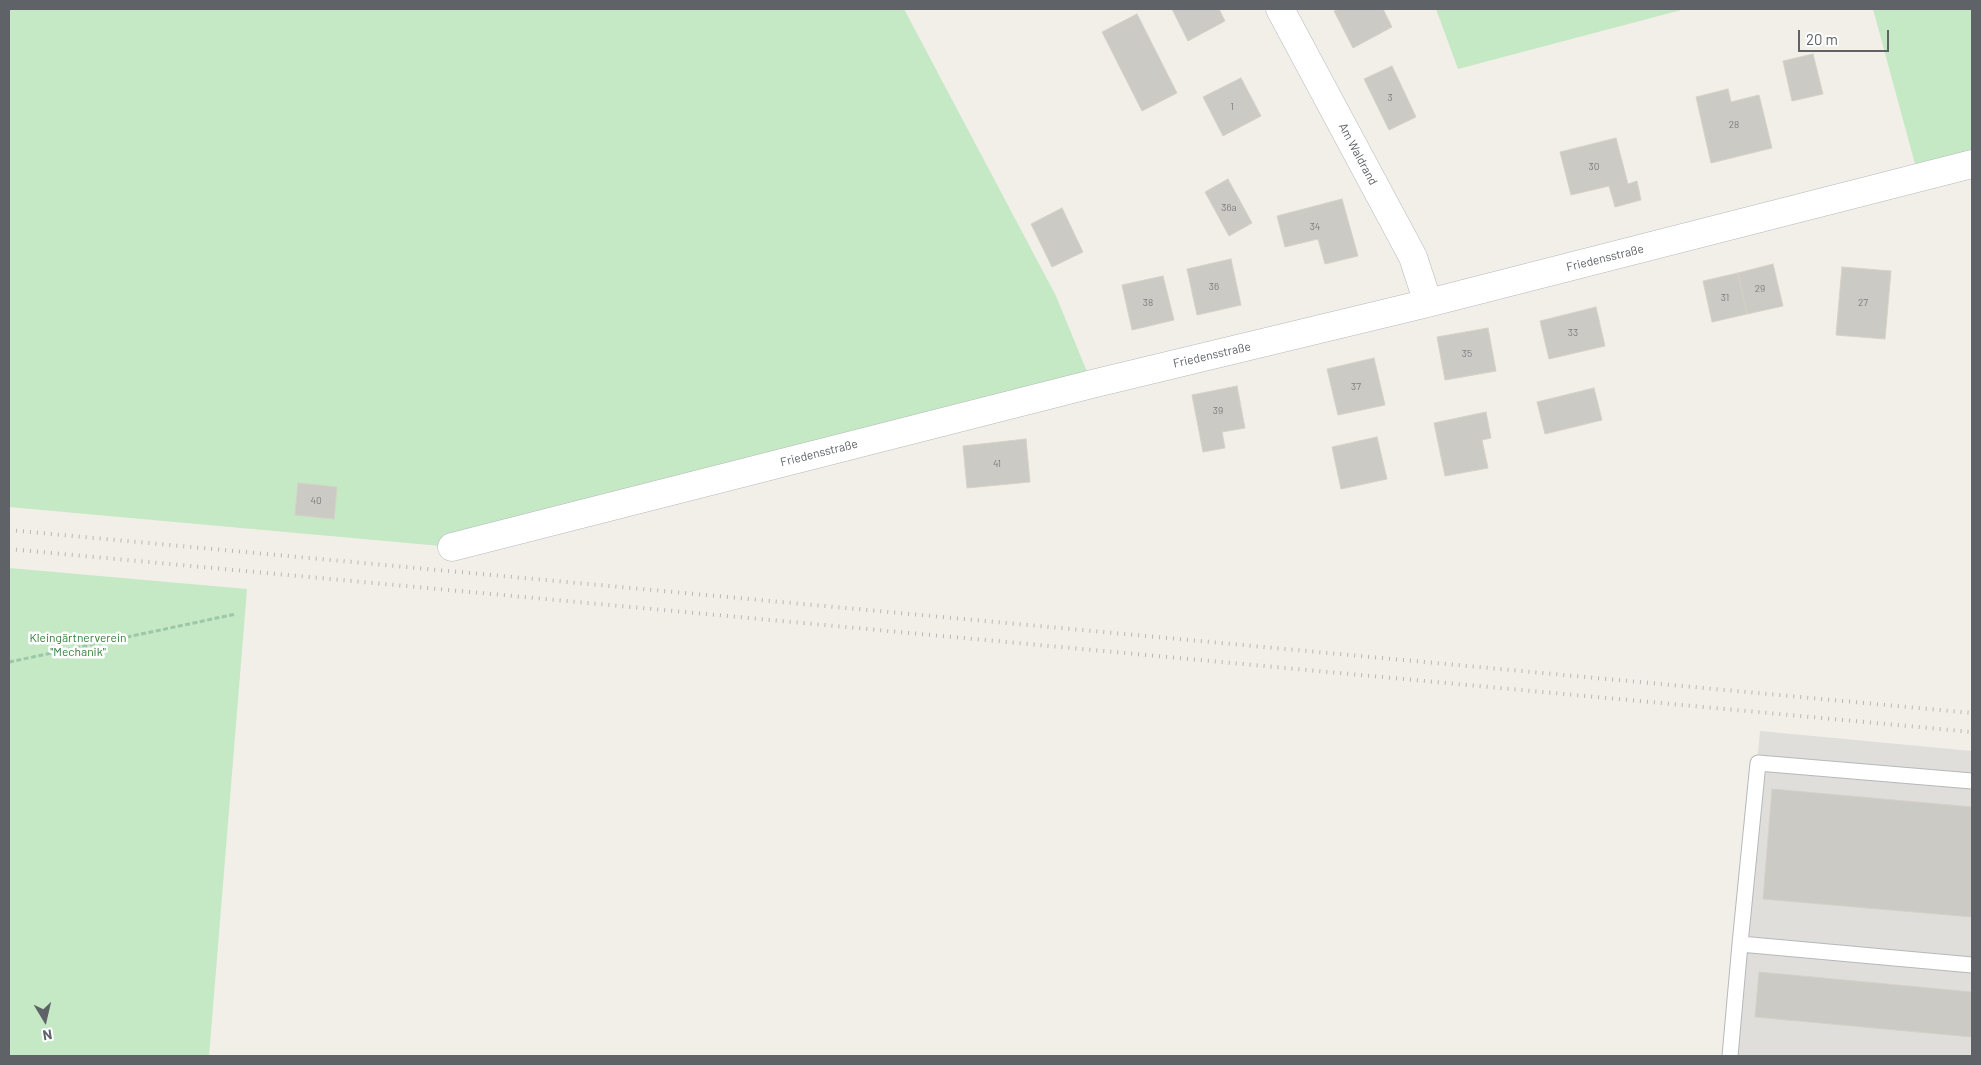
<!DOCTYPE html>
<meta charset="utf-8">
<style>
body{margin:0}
#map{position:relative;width:1981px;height:1065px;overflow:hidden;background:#f1efe8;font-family:Barlow,sans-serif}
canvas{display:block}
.frame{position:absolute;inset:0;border:10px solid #5f6368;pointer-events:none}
.north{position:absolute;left:20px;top:995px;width:50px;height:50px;-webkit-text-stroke:4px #fff;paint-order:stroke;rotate:171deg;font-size:14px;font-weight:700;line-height:20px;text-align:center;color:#5f6368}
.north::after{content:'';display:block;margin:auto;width:18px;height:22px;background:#5f6368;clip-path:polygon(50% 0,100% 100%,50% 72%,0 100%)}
.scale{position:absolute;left:1798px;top:30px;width:91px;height:22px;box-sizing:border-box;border:2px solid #5f6368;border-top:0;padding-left:6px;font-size:15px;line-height:18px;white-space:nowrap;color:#5f6368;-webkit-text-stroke:4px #fff;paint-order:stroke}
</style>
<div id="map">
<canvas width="1981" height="1065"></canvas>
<div class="frame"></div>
<div class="north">N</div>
<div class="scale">20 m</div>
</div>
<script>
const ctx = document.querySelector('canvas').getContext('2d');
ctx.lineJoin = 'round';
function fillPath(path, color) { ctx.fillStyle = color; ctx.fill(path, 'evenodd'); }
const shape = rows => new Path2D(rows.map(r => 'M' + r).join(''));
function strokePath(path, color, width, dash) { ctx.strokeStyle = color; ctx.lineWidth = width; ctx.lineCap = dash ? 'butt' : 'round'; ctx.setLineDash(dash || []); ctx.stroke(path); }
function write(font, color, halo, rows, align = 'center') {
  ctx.font = font + ' Barlow,sans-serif'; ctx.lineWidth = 5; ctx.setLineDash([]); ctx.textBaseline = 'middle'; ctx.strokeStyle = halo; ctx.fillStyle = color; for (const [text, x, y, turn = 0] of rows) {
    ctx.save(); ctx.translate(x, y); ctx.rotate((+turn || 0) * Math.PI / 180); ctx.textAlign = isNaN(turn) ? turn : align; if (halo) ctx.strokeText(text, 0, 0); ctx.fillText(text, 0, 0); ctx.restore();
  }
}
fillPath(shape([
 [1760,731,1972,751,1972,1056,1730,1056]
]), '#e0deda');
fillPath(shape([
 [9,9,904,9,1056,296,1092,384,452,547,9,507],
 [1436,9,1685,9,1458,69],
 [1873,9,1972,9,1972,150,1915,164],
 [9,568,247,589,209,1056,9,1056]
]), '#c5e8c5');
const building = shape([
 [1172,9,1219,9,1225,21,1188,41,1172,9],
 [1339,9,1383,9,1392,27,1353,48,1334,11,1339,9],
 [1137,14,1177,93,1142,111,1102,32,1137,14],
 [1813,54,1823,94,1792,101,1783,61,1813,54],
 [1392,66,1416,117,1389,130,1364,79,1392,66],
 [1241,78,1261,116,1223,136,1203,97,1241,78],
 [1728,89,1731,102,1759,95,1772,148,1711,163,1696,97,1728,89],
 [1616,138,1628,184,1637,181,1641,200,1615,207,1609,186,1571,195,1560,152,1616,138],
 [1228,179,1252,223,1229,236,1205,192,1228,179],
 [1342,199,1358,256,1325,264,1318,239,1285,247,1277,216,1342,199],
 [1062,208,1083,252,1052,267,1031,224,1062,208],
 [1231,259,1241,305,1197,315,1187,269,1231,259],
 [1773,264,1783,306,1747,314,1738,273,1773,264],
 [1842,267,1891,271,1885,339,1836,335,1842,267],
 [1738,273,1747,314,1712,322,1703,281,1738,273],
 [1163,276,1174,320,1132,330,1122,285,1163,276],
 [1596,307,1605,346,1549,359,1540,321,1596,307],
 [1488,328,1496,371,1445,380,1437,337,1488,328],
 [1374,358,1385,405,1338,415,1327,369,1374,358],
 [1237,386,1245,428,1222,432,1225,448,1203,452,1192,395,1237,386],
 [1594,388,1602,420,1545,434,1537,402,1594,388],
 [1486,412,1491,438,1482,440,1488,468,1445,476,1434,423,1486,412],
 [1377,437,1387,479,1341,489,1332,447,1377,437],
 [1026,439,1030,482,967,488,963,446,1026,439],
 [298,483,337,487,334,519,295,515,298,483],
 [1772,789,1972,807,1972,917,1763,899,1772,789],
 [1759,972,1972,992,1972,1037,1755,1017,1759,972]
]);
fillPath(building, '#cccac5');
strokePath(building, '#d6d1c6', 1);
const service = shape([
 [1740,944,1758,763,1972,781],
 [1730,1056,1740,944,1972,965]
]);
const minor = shape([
 [1280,9,1413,257,1428,303],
 [452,547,1092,384,1428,303,1972,164]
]);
strokePath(service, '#b5b8bc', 17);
strokePath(minor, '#b5b8bc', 29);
strokePath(shape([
 [9,662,236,614]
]), '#9cc7a9', 3, [5, 2.5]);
strokePath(service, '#fff', 15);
strokePath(minor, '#fff', 28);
strokePath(shape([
 [9,530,1972,713],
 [9,549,1972,732]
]), '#b6b7b8', 4, [1, 6]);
write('10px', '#7a7d7f', null, [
 ["3",1390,98],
 ["1",1232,107],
 ["28",1734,125],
 ["30",1594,167],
 ["36a",1229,208],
 ["34",1315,227],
 ["36",1214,287],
 ["29",1760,289],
 ["31",1725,298],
 ["38",1148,303],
 ["27",1863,303],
 ["33",1573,333],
 ["35",1467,354],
 ["37",1356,387],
 ["39",1218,411],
 ["41",997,464],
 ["40",316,501]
]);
write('12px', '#5f6368', '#fff', [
 ["Am Waldrand",1358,154,62],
 ["Friedensstraße",1605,258,-14],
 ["Friedensstraße",1212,355,-13],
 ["Friedensstraße",819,453,-14]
]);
write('12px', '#348238', '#fff', [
 ["Kleingärtnerverein",78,638],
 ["\"Mechanik\"",78,652]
]);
</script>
